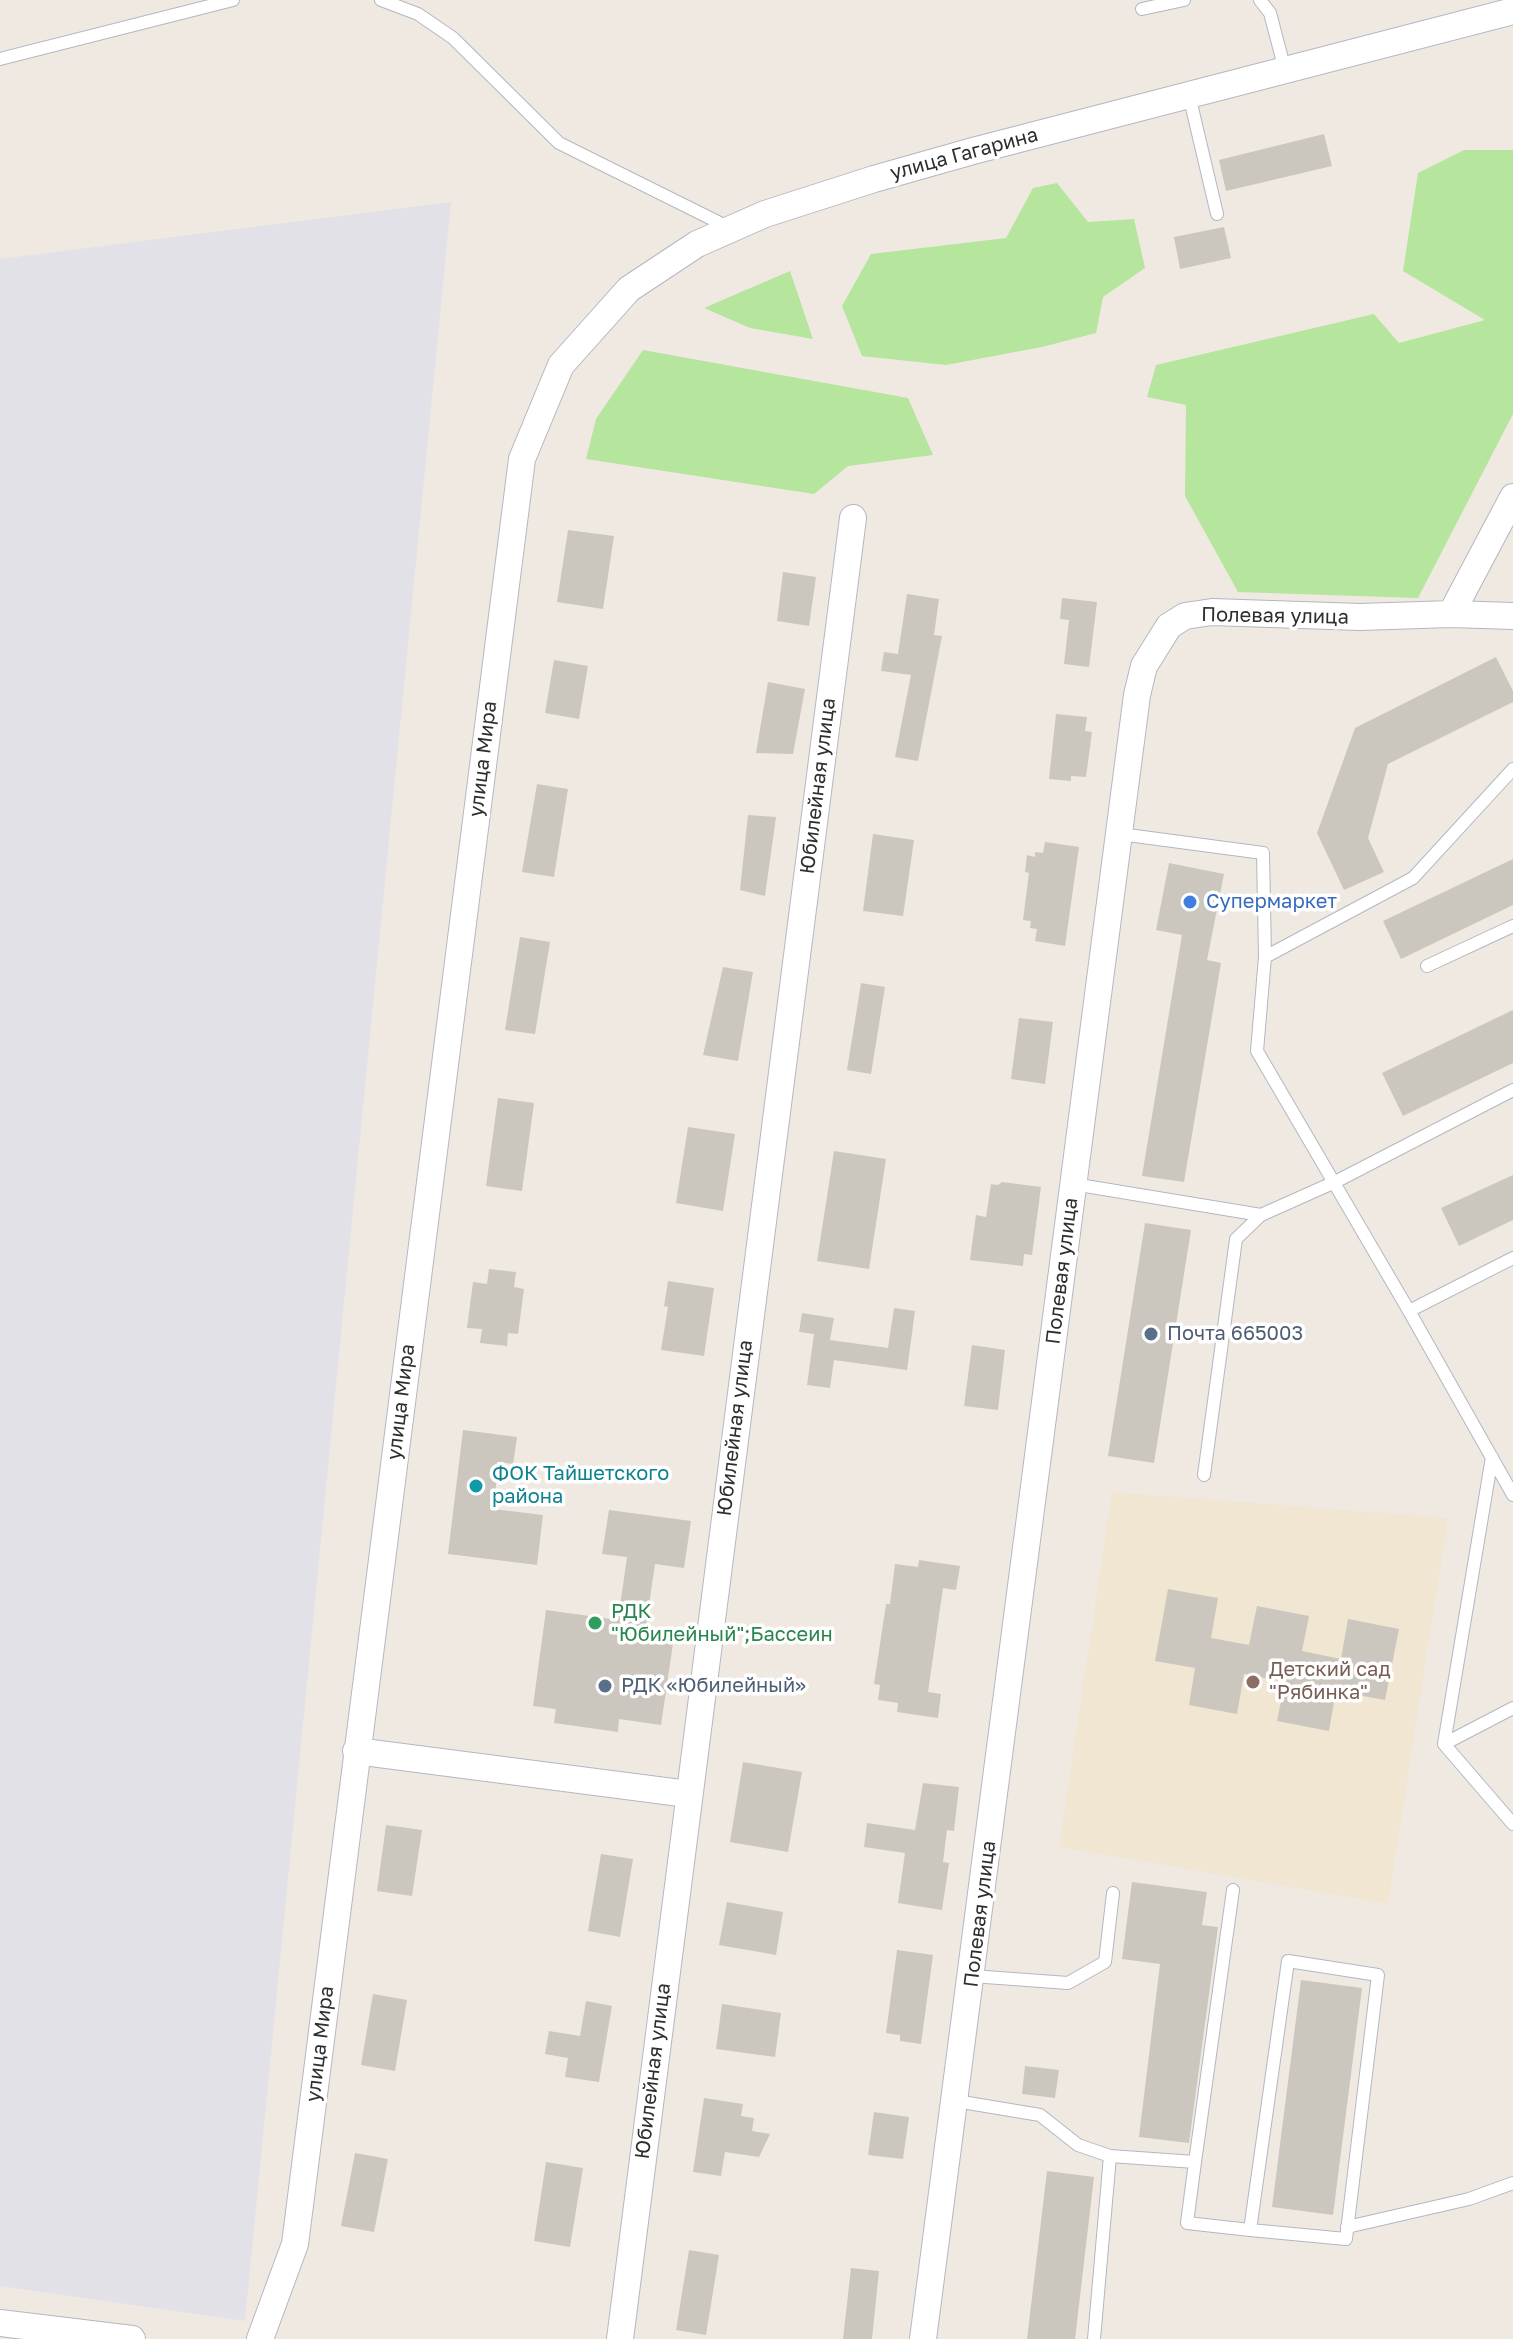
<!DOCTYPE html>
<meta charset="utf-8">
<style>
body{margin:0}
canvas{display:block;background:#efe9e1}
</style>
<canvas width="1513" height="2339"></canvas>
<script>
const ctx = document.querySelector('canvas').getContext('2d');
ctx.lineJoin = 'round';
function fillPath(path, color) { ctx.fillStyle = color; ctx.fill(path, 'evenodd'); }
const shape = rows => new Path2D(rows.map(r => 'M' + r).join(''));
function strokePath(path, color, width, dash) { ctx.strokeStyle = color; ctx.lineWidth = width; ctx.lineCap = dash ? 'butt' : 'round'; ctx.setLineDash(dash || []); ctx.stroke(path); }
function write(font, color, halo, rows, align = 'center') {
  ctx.font = font + ' "Golos Text",sans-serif'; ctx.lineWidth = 7; ctx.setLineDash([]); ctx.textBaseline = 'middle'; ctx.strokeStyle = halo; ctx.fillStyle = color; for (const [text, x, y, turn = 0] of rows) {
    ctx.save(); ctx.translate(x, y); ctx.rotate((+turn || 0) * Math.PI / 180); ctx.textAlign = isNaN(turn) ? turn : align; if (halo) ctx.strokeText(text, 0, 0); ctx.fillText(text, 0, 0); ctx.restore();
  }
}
fillPath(shape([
 [451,202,245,2321,0,2286,0,259]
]), '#e3e1e8');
fillPath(shape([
 [1112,1492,1448,1518,1388,1904,1059,1847]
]), '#f0e6d1');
fillPath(shape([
 [1464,150,1513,150,1513,414,1418,598,1238,592,1185,496,1186,405,1147,397,1156,365,1374,314,1399,343,1485,320,1403,271,1418,173],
 [1057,183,1088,222,1134,219,1145,268,1103,297,1096,333,1042,347,946,365,862,356,842,306,871,254,1006,238,1033,188],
 [790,271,813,339,750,328,704,308],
 [643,350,908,398,933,455,848,466,814,494,586,459,596,419]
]), '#b6e59e');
fillPath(shape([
 [1324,134,1332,166,1226,191,1219,160],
 [1224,227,1231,258,1180,269,1174,237],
 [568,530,614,536,603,609,557,602],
 [783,572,816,577,809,626,777,621],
 [907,594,939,599,934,635,942,636,918,761,895,757,911,675,881,671,884,652,898,654],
 [1062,598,1097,602,1089,667,1064,664,1069,620,1060,619],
 [1496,657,1513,691,1513,702,1388,764,1368,838,1384,872,1344,890,1317,833,1355,728],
 [554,660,588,666,579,719,545,713],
 [768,682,805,689,793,754,756,753],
 [1056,714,1087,717,1085,731,1092,732,1086,777,1071,776,1071,781,1049,779],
 [537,784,568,789,554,877,522,872],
 [748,815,776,817,765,896,740,890],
 [873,834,914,840,903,916,863,911],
 [1045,842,1079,847,1065,946,1035,941,1037,929,1030,928,1031,921,1023,920,1029,873,1025,872,1027,855,1035,857,1035,852,1043,853],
 [1513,859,1513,905,1401,959,1383,921],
 [1169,863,1224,874,1207,960,1221,963,1184,1182,1142,1176,1182,935,1156,930],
 [520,937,550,942,535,1034,505,1030],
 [723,967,753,972,738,1061,703,1055],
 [861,983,885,987,871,1074,847,1070],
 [1513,1010,1513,1063,1403,1116,1382,1073],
 [1019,1018,1053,1022,1045,1084,1011,1079],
 [498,1098,534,1103,522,1191,486,1186],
 [688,1127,735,1134,723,1211,676,1203],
 [834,1151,886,1159,869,1269,817,1261],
 [1513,1175,1513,1220,1459,1246,1441,1208],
 [1002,1182,1041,1187,1032,1255,1024,1254,1023,1266,970,1260,976,1215,986,1217,991,1184,998,1185],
 [1145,1223,1191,1230,1154,1463,1108,1456],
 [489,1269,516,1272,514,1287,524,1289,518,1334,508,1333,507,1346,480,1343,482,1329,467,1328,473,1282,487,1284],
 [668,1281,714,1288,704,1356,661,1350,668,1307,664,1306],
 [894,1308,915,1311,907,1370,834,1360,830,1388,807,1385,814,1334,799,1332,802,1313,834,1318,830,1340,888,1348],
 [972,1345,1005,1350,998,1410,964,1406],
 [463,1430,517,1437,513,1464,499,1462,493,1509,543,1515,537,1565,448,1554],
 [609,1510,691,1521,684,1568,655,1564,646,1626,675,1630,661,1725,619,1719,618,1732,554,1723,556,1709,533,1706,546,1610,618,1620,627,1557,602,1554],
 [919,1560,960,1566,956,1590,943,1588,928,1692,941,1694,938,1718,897,1712,898,1703,878,1700,880,1685,874,1684,886,1604,890,1604,895,1564,918,1567],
 [1168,1589,1218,1598,1211,1638,1249,1645,1257,1606,1309,1616,1302,1651,1341,1659,1348,1619,1399,1629,1385,1700,1336,1691,1329,1731,1277,1721,1285,1682,1244,1674,1237,1714,1189,1705,1195,1668,1155,1661],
 [743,1762,802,1772,788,1852,730,1842],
 [923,1783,959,1787,954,1831,947,1830,943,1862,949,1863,942,1910,898,1903,905,1853,864,1847,867,1823,915,1830],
 [386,1825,422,1830,412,1896,377,1891],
 [601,1854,633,1859,620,1937,588,1931],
 [1132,1882,1207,1892,1202,1925,1218,1927,1189,2143,1139,2137,1160,1964,1122,1959],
 [727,1902,783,1912,776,1955,719,1945],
 [897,1950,933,1955,921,2044,900,2041,900,2035,886,2033],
 [1301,1980,1362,1988,1333,2215,1272,2207],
 [373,1994,407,2000,395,2071,361,2065],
 [586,2001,612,2006,599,2082,565,2077,568,2058,545,2054,549,2031,580,2036],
 [722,2004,781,2013,775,2057,716,2049],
 [1025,2066,1059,2070,1055,2098,1022,2094],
 [704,2098,743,2104,741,2116,754,2118,752,2131,770,2134,759,2157,725,2152,721,2176,693,2172],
 [874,2112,909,2117,903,2159,868,2155],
 [355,2153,388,2159,374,2232,341,2226],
 [546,2162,583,2168,570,2247,534,2241],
 [1047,2171,1094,2177,1075,2339,1027,2339],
 [689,2250,719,2255,706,2335,676,2330],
 [851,2268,879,2271,872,2339,843,2339]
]), '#cbc7bf');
const service = shape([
 [381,0,418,14,453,38,559,143,728,227],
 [1260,0,1270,13,1285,70],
 [1142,9,1184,0],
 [0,59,233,0],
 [1189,95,1217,214],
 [1120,834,1263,853,1265,957,1257,1051,1409,1311,1513,1258],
 [1265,957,1413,878,1513,769],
 [1427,966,1513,926],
 [1073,1184,1261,1215],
 [1409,1311,1513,1495],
 [1204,1475,1236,1239,1261,1215,1335,1182,1513,1090],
 [1513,1708,1444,1744,1513,1824],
 [1444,1744,1492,1457],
 [972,1976,1068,1983,1105,1962,1113,1893],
 [956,2101,1040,2115,1078,2145,1110,2156,1195,2162,1187,2223,1250,2230,1346,2239,1378,1975,1288,1961,1250,2230],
 [1195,2162,1233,1890],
 [1347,2227,1469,2199,1513,2183],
 [1094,2339,1110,2156]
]);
const minor = shape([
 [1451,614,1513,616],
 [356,1751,688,1794],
 [0,2323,132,2339],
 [260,2339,295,2244,522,459,561,365,629,289,697,244,765,214,874,179,973,151,1513,11],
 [620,2339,853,518],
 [923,2339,1137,695,1144,666,1169,626,1185,616,1212,612,1360,617,1451,614,1513,497]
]);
strokePath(service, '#b4b7c1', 14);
strokePath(minor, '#b4b7c1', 28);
strokePath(service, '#fff', 12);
strokePath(minor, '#fff', 26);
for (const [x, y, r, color] of [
 [1190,902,8,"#3f7fe0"],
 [1151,1334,8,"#5c6f8a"],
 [476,1486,8,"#0f9aa8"],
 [595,1623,8,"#2e9e5b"],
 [1253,1682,8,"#8d6e63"],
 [605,1686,8,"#5c6f8a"]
]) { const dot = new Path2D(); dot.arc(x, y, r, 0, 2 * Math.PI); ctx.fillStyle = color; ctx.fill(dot); strokePath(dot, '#fff', 3); }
write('20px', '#2e2e2e', '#fff', [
 ["улица Гагарина",964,154,-15],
 ["Полевая улица",1275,616,1],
 ["улица Мира",483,759,-83],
 ["Юбилейная улица",818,786,-83],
 ["Полевая улица",1062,1271,-83],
 ["улица Мира",401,1402,-83],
 ["Юбилейная улица",735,1428,-83],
 ["Полевая улица",980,1914,-83],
 ["улица Мира",320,2044,-83],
 ["Юбилейная улица",653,2071,-83]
]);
write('20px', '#366cbe', '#fff', [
 ["Супермаркет",1206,902]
], 'left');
write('20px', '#4e5e75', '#fff', [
 ["Почта 665003",1167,1334],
 ["РДК «Юбилейный»",621,1686]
], 'left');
write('20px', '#0d838f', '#fff', [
 ["ФОК Тайшетского",492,1474],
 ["района",492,1497]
], 'left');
write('20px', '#27864d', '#fff', [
 ["РДК",611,1612],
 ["\"Юбилейный\";Бассеин",611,1635]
], 'left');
write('20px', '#785e54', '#fff', [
 ["Детский сад",1269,1670],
 ["\"Рябинка\"",1269,1693]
], 'left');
</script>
